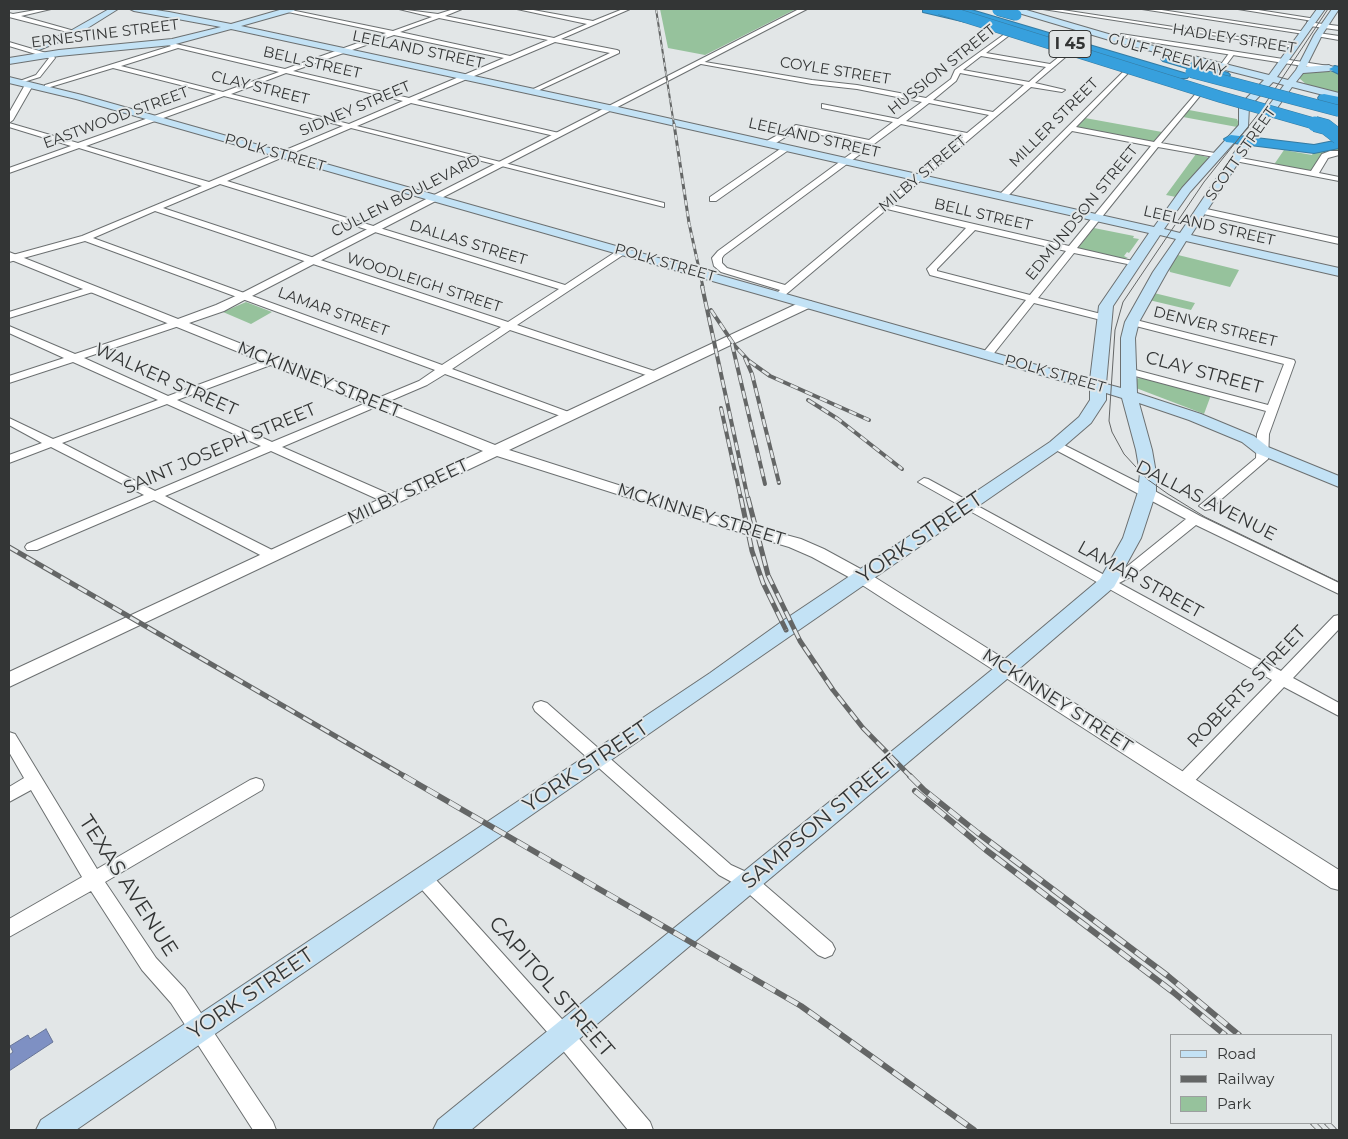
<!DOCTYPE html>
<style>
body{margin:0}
#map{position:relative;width:1348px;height:1139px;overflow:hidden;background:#e2e6e7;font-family:Montserrat,sans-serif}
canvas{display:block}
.frame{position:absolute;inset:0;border:10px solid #333535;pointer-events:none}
.legend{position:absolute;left:1170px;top:1034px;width:162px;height:90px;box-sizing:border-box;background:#e2e6e7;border:1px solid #9c9fa0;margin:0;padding:6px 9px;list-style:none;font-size:15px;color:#333535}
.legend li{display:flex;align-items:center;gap:10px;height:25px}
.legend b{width:25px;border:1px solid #9c9fa0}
</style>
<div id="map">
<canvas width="1348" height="1139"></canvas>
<div class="frame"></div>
<ul class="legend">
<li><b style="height:6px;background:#c3e2f5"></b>Road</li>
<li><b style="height:6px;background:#646666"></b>Railway</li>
<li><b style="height:14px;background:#96c29c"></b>Park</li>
</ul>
</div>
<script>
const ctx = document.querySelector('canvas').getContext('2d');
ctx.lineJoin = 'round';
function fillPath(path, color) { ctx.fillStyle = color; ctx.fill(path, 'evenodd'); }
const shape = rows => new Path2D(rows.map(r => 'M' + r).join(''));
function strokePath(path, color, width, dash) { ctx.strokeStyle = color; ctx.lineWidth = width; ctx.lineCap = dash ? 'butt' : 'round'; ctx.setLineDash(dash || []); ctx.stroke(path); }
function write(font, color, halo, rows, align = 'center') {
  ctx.font = font + ' Montserrat,sans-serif'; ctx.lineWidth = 4; ctx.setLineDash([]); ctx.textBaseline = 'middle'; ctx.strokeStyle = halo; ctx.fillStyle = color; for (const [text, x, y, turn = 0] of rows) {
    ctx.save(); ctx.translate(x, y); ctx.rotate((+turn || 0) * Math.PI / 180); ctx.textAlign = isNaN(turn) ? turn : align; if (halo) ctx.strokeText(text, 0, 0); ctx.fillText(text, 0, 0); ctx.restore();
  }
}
fillPath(shape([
 [660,9,796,9,705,55,668,48],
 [1323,70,1339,73,1339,94,1307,85,1299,78,1303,72],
 [1189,110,1237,119,1239,124,1237,127,1183,117],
 [1085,118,1162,132,1155,141,1152,142,1077,127],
 [1339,148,1339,152,1324,153,1314,173,1273,166,1284,150,1312,155,1314,151],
 [1196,154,1210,158,1176,197,1166,195],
 [1094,228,1134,236,1133,238,1139,239,1129,253,1127,252,1124,256,1128,258,1121,259,1079,250,1078,248],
 [1178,255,1239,270,1230,287,1170,272,1169,268],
 [1154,293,1195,303,1191,310,1149,300],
 [246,302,272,312,251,324,223,312],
 [1145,377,1211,395,1204,414,1136,388,1135,379]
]), '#96c29c');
const water = shape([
 [46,1029,53,1042,9,1071,9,1055,13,1052,10,1046,28,1035,30,1039,46,1029]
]);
fillPath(water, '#7e90c3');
strokePath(water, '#687598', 1);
const minor = shape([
 [41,9,51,9,21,16,78,32,75,34,9,17,9,13,13,14,41,9],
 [286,9,393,31,432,17,399,9,438,14,454,9,462,9,445,16,554,38,587,24,517,9,528,9,593,21,623,9,630,9,561,39,617,50,619,51,619,53,533,93,527,92,610,53,555,42,417,100,559,133,559,137,411,103,357,126,664,203,664,207,351,128,227,181,565,285,620,249,626,249,626,253,517,325,660,373,662,375,656,378,652,377,510,330,452,369,574,414,576,416,574,418,566,418,445,374,427,385,282,447,396,497,397,500,396,503,386,503,271,451,165,496,278,553,280,556,278,559,268,559,154,500,37,550,27,550,25,547,27,544,144,495,51,447,9,463,9,455,42,443,9,425,9,418,53,439,158,400,73,362,9,383,9,376,64,358,9,333,9,326,75,354,174,321,182,321,183,323,182,325,84,358,168,396,268,359,276,359,277,361,276,363,177,400,272,442,419,381,435,370,85,241,9,262,9,256,82,236,202,186,79,148,9,173,9,168,71,146,9,127,9,123,78,143,216,94,113,68,47,88,45,87,45,85,171,46,168,44,172,40,176,44,285,69,386,33,288,12,286,9],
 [439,18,548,40,510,56,400,32,439,18],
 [394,35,504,58,409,98,293,71,394,35],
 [178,48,279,72,223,92,121,66,178,48],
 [286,73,403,101,349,124,231,94,286,73],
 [224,96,343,126,209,182,86,146,224,96],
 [220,184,559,289,508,322,163,208,220,184],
 [155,211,501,327,442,365,93,238,155,211],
 [167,404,261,446,155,491,62,443,167,404],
 [1043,9,1056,9,1298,46,1295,48,1043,9],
 [1142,9,1155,9,1307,32,1304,34,1142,9],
 [1238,9,1252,9,1316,19,1313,21,1238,9],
 [1335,9,1339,9,1339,11,1336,10,1335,9],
 [1006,33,1011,34,986,53,1050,64,1065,52,1069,52,1069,54,1035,83,1065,90,1062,92,1031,87,892,205,1069,246,1151,146,1072,131,1005,199,999,199,999,195,1126,69,1131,70,1076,127,1154,142,1199,90,1204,91,1161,143,1220,154,1220,158,1158,147,1077,248,1137,262,1137,266,1074,253,1038,298,1109,316,1109,320,1105,321,1034,303,991,357,983,357,982,355,983,353,1026,300,930,275,927,269,929,267,966,228,887,209,784,296,778,296,776,294,780,290,721,272,714,266,712,258,718,251,864,144,797,130,771,146,765,146,765,142,796,125,869,140,893,122,822,108,822,104,898,119,922,102,857,89,812,84,701,64,699,63,699,61,812,80,857,85,926,98,951,79,955,70,1006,33],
 [981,56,1046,67,1029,82,963,70,981,56],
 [960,73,1024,85,993,112,933,100,956,81,960,73],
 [929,103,989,115,967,133,906,121,929,103],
 [901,124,963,137,785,285,727,268,722,263,722,258,724,255,901,124],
 [975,230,1066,251,1030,295,937,271,937,269,975,230],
 [1318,33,1339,36,1339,40,1316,36,1318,33],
 [9,42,53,55,55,58,40,77,17,84,17,82,36,75,49,58,9,46,9,42],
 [1230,52,1235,53,1224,68,1220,68,1219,67,1230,52],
 [783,147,790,149,716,201,710,201,710,197,783,147],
 [1330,151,1339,151,1339,155,1328,158,1319,173,1339,177,1339,181,1235,161,1231,159,1235,157,1311,171,1322,154,1330,151],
 [1202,208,1339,238,1339,244,1199,213,1199,209,1202,208],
 [93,286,98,289,96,291,9,318,9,312,93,286],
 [1132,319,1294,360,1295,362,1269,434,1268,459,1210,509,1205,510,1199,506,1256,458,1257,434,1266,411,1124,373,1123,371,1128,368,1268,405,1284,364,1128,324,1127,322,1132,319],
 [1056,441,1151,489,1200,516,1339,583,1339,594,1196,525,1134,575,1119,583,1281,671,1334,616,1339,615,1339,629,1293,678,1339,703,1339,716,1284,687,1189,787,1183,789,1177,787,1175,782,1177,777,1272,680,918,482,924,478,928,479,1108,577,1124,569,1186,519,1052,448,1050,445,1056,441],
 [541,701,547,703,731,865,753,875,832,943,835,949,832,955,825,958,818,955,741,887,719,875,535,711,533,707,535,703,541,701],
 [9,732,15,734,97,869,250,780,256,778,262,780,264,785,262,790,105,882,156,958,185,989,273,1122,276,1130,253,1130,171,1003,142,970,91,891,9,937,9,919,82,877,31,790,9,802,9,787,24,778,9,752,9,732],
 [422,869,428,871,570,1028,650,1122,653,1130,628,1130,556,1042,416,883,413,877,416,871,422,869]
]);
const tertiary = shape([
 [799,9,807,9,248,298,224,311,189,323,495,445,803,301,811,301,813,304,811,307,509,450,712,515,801,539,824,549,868,573,1339,870,1339,890,1331,888,856,581,812,557,789,547,702,521,497,456,9,687,9,672,483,451,9,259,9,252,178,319,216,305,240,294,799,9],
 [1307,22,1339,26,1339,30,1310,26,1307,26,1307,22],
 [1121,34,1335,67,1339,69,1335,71,1124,38,1121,38,1121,34],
 [26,83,33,85,13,120,9,123,9,113,26,83]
]);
const secondary = shape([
 [109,9,118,9,78,34,39,50,32,48,72,30,109,9],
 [130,9,149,9,169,12,231,24,283,9,295,9,294,11,241,26,609,105,1154,227,1182,188,1239,125,1239,106,1264,80,1116,42,1012,11,1011,9,1023,9,1122,38,1269,75,1317,9,1325,9,1277,77,1288,80,1296,70,1314,35,1332,9,1339,9,1322,35,1306,67,1329,65,1334,68,1329,71,1303,73,1296,82,1339,93,1339,99,1292,87,1240,160,1191,235,1339,268,1339,276,1186,241,1167,272,1139,322,1135,338,1137,393,1201,414,1254,436,1268,447,1339,476,1339,487,1256,453,1242,442,1189,420,1139,403,1152,450,1156,473,1156,492,1141,538,1114,587,1013,674,471,1130,433,1130,438,1120,999,664,1100,579,1123,538,1138,492,1140,473,1136,450,1122,398,1106,393,1106,400,1091,423,1062,448,76,1130,36,1130,41,1120,710,673,784,620,1050,442,1079,417,1090,400,1090,389,76,99,9,83,9,77,82,95,1090,380,1099,306,1149,233,609,111,231,29,172,45,59,56,9,64,9,58,59,50,172,39,221,27,134,11,130,9],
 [1273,82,1284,85,1231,157,1180,233,1164,229,1190,192,1248,127,1249,107,1273,82],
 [1160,235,1176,239,1153,272,1125,322,1121,338,1121,388,1106,384,1113,306,1160,235]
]);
const motorway = shape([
 [923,9,935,9,970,17,971,19,966,22,923,12,923,9],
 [953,9,968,9,1187,74,1189,76,1187,78,1179,78,954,11,953,9],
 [1167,56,1228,73,1230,75,1224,79,1163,61,1161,59,1163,57,1167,56],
 [1335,66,1339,67,1339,74,1329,69,1335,66],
 [1324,94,1339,97,1339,105,1320,101,1318,98,1320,95,1324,94],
 [1231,135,1314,145,1339,140,1339,148,1314,153,1226,142,1224,139,1231,135]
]);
strokePath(minor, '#6c7071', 2);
strokePath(tertiary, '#6c7071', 2);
strokePath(secondary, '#6c7071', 2);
strokePath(motorway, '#367ba2', 2);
fillPath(minor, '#fff');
fillPath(tertiary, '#fff');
fillPath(secondary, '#c3e2f5');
fillPath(motorway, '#37a0dd');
strokePath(shape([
 [1328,9,1259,113,1204,182,1123,302,1115,330,1109,421,1112,432,1124,454,1147,479,1168,494,1205,517,1339,582]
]), '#646666', 1);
const railFar4 = shape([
 [656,9,674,125]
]);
const railFar3 = shape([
 [674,124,689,223,703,287]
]);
const railFar2 = shape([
 [702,286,748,499],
 [711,310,735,346,749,361,770,376,869,420],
 [732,344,765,484],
 [745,358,752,374,779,483],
 [808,400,838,419,902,469],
 [721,408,741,499]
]);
const railFar1 = shape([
 [741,498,752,551,763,583,786,630],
 [748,498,768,575,800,641,833,690,863,728,911,777],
 [9,547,406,777]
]);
const rail = shape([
 [404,776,801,1006,974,1130],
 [910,776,924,790,978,833,1168,976,1239,1035],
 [915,791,986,850,1173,992,1225,1035],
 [1313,1123,1320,1130],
 [1327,1123,1334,1130]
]);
strokePath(railFar4, '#646666', 2);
strokePath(railFar3, '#646666', 3);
strokePath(railFar2, '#646666', 4);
strokePath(railFar1, '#646666', 5);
strokePath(rail, '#646666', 6);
strokePath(railFar4, '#e2e6e7', 1, [4.5]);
strokePath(railFar3, '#e2e6e7', 2, [5.5]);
strokePath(railFar2, '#e2e6e7', 2.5, [8]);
strokePath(railFar1, '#e2e6e7', 3, [10]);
strokePath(rail, '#e2e6e7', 4.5, [13]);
const motorwayBridgeFar1 = shape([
 [940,9,1221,97,1319,125],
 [998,10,1016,15],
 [1191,72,1339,111]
]);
const motorwayBridge = shape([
 [1315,124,1326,127,1339,137]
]);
strokePath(motorwayBridgeFar1, '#367ba2', 12, []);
strokePath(motorwayBridge, '#367ba2', 16, []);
strokePath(motorwayBridgeFar1, '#37a0dd', 11);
strokePath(motorwayBridge, '#37a0dd', 15);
write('15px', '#333535', '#e2e6e7', [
 ["ERNESTINE STREET",105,34,-7],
 ["HADLEY STREET",1234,39,9],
 ["LEELAND STREET",418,50,12],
 ["GULF FREEWAY",1167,55,16],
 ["BELL STREET",312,63,13],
 ["HUSSION STREET",942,70,-39],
 ["COYLE STREET",835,71,9],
 ["CLAY STREET",260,88,14],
 ["SIDNEY STREET",355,109,-23],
 ["EASTWOOD STREET",116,118,-20],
 ["MILLER STREET",1054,123,-45],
 ["LEELAND STREET",814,138,13],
 ["POLK STREET",275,153,16],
 ["SCOTT STREET",1241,154,-55],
 ["MILBY STREET",923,174,-40],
 ["CULLEN BOULEVARD",406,196,-27],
 ["EDMUNDSON STREET",1082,213,-51],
 ["BELL STREET",983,215,13],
 ["LEELAND STREET",1209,226,13],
 ["DALLAS STREET",468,243,17],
 ["POLK STREET",665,263,16],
 ["WOODLEIGH STREET",424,283,18],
 ["LAMAR STREET",333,312,20],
 ["DENVER STREET",1215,327,14],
 ["POLK STREET",1055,374,16]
]);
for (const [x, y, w] of [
 [1070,44,42]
]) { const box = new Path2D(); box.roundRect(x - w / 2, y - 13.5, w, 27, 4); ctx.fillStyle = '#e2e6e7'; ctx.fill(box); strokePath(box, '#333535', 1); }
write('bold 16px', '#333535', null, [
 ["I 45",1070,44]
]);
write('18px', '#333535', '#e2e6e7', [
 ["CLAY STREET",1204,373,15],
 ["WALKER STREET",166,380,24],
 ["MCKINNEY STREET",319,380,22],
 ["SAINT JOSEPH STREET",220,449,-23],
 ["MILBY STREET",408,492,-25],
 ["DALLAS AVENUE",1206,501,27],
 ["MCKINNEY STREET",701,515,17],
 ["LAMAR STREET",1140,580,29],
 ["ROBERTS STREET",1247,687,-46],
 ["MCKINNEY STREET",1057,701,33]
]);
write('21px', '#333535', '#e2e6e7', [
 ["YORK STREET",920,538,-34],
 ["YORK STREET",586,767,-34],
 ["SAMPSON STREET",820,822,-40],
 ["TEXAS AVENUE",128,886,57],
 ["CAPITOL STREET",551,987,49],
 ["YORK STREET",251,994,-34]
]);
</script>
